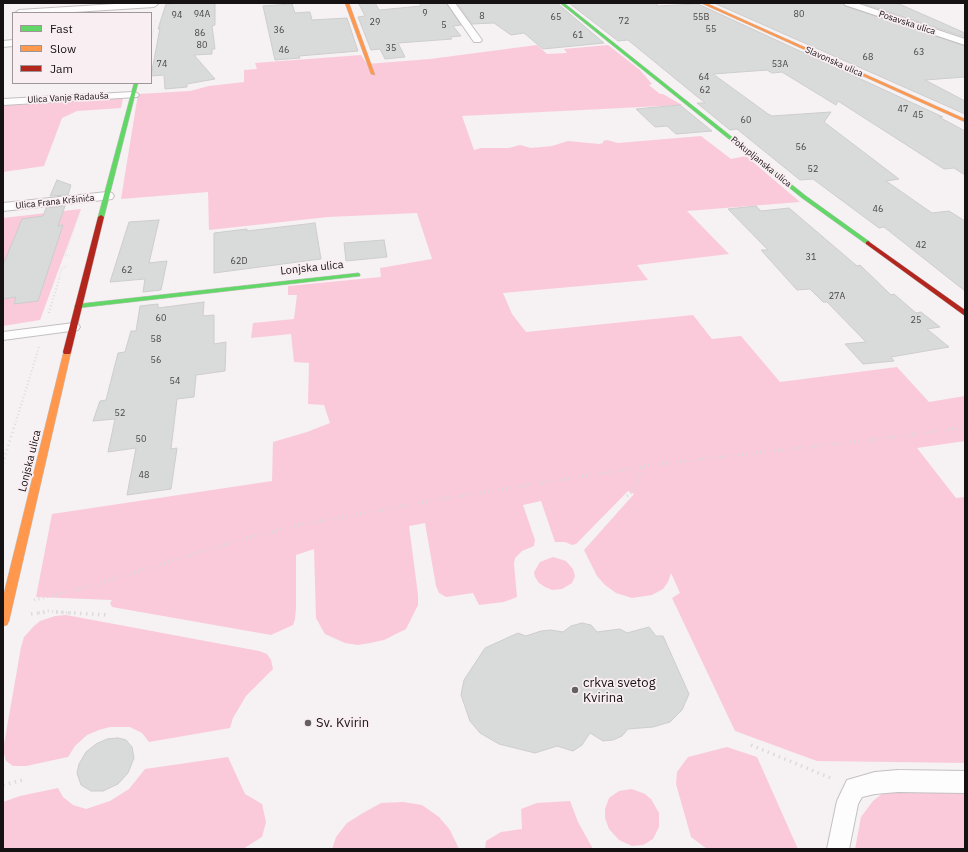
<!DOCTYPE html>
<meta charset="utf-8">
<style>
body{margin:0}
#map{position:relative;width:968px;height:852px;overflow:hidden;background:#f6f1f2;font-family:"IBM Plex Sans",sans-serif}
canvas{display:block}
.frame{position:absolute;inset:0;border:4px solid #161213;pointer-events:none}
.legend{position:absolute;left:12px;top:12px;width:140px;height:72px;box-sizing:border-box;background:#f9eef1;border:1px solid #9e9698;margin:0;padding:5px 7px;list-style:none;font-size:12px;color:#161213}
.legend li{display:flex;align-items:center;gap:8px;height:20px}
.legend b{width:20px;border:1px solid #9e9698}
</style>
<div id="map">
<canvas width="968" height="852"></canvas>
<div class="frame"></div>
<ul class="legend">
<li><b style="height:5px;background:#63d668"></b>Fast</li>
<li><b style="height:5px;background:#ff974d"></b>Slow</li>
<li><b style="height:5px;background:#b3261e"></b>Jam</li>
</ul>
</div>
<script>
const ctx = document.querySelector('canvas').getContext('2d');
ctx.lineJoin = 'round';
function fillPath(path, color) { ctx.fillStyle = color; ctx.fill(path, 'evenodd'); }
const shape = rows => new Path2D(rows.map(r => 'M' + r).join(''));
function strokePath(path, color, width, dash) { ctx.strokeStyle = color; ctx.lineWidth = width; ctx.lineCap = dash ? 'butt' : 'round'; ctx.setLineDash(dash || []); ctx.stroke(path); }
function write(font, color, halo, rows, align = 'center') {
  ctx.font = font + ' "IBM Plex Sans",sans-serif'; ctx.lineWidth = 3.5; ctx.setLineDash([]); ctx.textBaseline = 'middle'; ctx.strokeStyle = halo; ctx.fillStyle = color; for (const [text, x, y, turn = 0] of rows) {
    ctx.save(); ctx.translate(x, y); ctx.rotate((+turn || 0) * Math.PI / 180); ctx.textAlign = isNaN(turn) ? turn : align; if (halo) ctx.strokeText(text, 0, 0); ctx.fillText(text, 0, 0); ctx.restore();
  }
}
fillPath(shape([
 [537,45,547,54,567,53,564,49,608,45,640,70,652,84,649,85,660,94,663,94,682,105,462,116,474,150,481,148,509,148,520,145,531,148,552,146,568,141,599,144,603,143,603,141,607,140,618,143,701,136,731,159,746,156,800,202,687,211,729,254,637,265,648,280,503,293,512,314,526,332,693,315,712,339,741,336,780,382,897,367,929,402,965,396,965,441,917,448,956,498,965,497,965,763,817,761,735,731,672,598,680,593,671,573,668,582,663,589,652,595,632,598,616,593,605,585,597,576,584,550,634,494,628,491,580,540,576,544,572,545,565,542,555,542,541,501,523,505,535,540,534,546,522,551,515,558,514,564,517,597,504,602,479,605,473,593,446,597,439,593,436,586,425,523,409,526,418,595,418,605,406,629,384,640,370,643,358,645,345,643,325,634,322,629,316,618,314,549,296,555,296,608,295,619,293,625,271,635,112,607,110,603,112,600,36,597,52,514,272,481,273,442,307,432,330,423,324,405,308,404,309,363,294,362,291,334,251,338,253,323,294,319,297,295,288,295,288,286,381,277,380,268,432,259,417,213,328,217,209,230,208,192,121,199,138,94,190,91,209,86,244,82,244,70,257,69,255,63,361,55,367,64,430,59],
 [119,97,123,98,121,108,77,111,62,118,44,166,3,172,3,104],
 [81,209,40,320,3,326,3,218],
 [553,557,566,561,573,569,575,576,572,583,562,589,552,590,545,587,539,583,535,577,534,572,540,562],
 [66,615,259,651,267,654,271,660,273,669,246,696,233,718,230,728,149,742,142,733,130,727,110,727,99,730,87,735,75,746,68,757,26,766,13,766,6,761,3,750,21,647,24,637,34,626,40,621,55,616],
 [727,747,757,757,798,849,707,849,691,837,676,784,677,772,688,757],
 [228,757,245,794,262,804,266,822,262,837,243,849,3,849,3,802,20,796,58,788,63,797,73,805,86,809,110,801,129,789,145,769],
 [898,781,965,786,965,849,855,849,861,817,873,801],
 [632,789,645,794,651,799,659,813,659,827,653,839,643,845,632,846,619,840,609,829,605,818,605,809,609,798,619,791],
 [570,801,578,822,593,849,485,849,486,841,501,832,522,829,521,809,537,803],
 [403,802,422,805,439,817,450,830,459,849,332,849,336,837,347,823,363,813,381,803]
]), '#facadb');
const building = shape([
 [185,3,215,3,215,25,212,26,215,49,212,49,212,54,194,55,215,79,187,84,187,87,165,89,164,75,151,76,160,28,158,29,166,4,185,3],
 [361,3,375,3,379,10,421,6,419,3,446,3,461,25,453,26,461,36,450,37,452,39,398,43,405,57,385,59,380,49,371,50,358,17,365,16,359,4,361,3],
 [457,3,557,3,604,43,543,49,524,33,511,35,494,23,472,24,457,3],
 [569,3,657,3,657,6,698,4,943,117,939,117,965,131,965,175,954,168,944,169,838,101,836,105,782,72,772,73,767,70,713,74,768,114,772,116,831,112,824,122,899,179,886,181,932,213,949,211,965,221,965,291,884,227,879,228,813,179,800,180,737,129,730,130,697,103,705,103,628,40,618,41,569,3],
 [714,3,843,3,845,6,965,46,965,77,925,80,965,101,965,114,714,3],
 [861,3,897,3,965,33,965,37,861,3],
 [292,4,295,13,310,12,312,20,347,18,358,51,299,56,300,58,275,60,263,6,292,4],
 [680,105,712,131,676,134,667,126,655,127,636,109,680,105],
 [57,180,71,185,68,195,50,196,57,180],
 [65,206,58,226,63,225,38,301,14,304,16,297,3,299,3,265,22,219,43,216,46,208,65,206],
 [756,206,761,211,789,208,857,266,860,265,891,295,894,294,916,313,921,312,940,327,927,329,949,347,891,357,894,361,863,364,845,344,866,342,827,302,823,302,810,289,797,290,761,250,768,250,728,209,756,206],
 [159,220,149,263,167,261,161,290,143,292,145,279,110,282,129,222,159,220],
 [315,223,321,259,214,273,214,233,247,229,247,231,315,223],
 [384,240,387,257,346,261,344,243,384,240],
 [204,302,203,316,214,315,214,344,226,342,225,371,196,375,194,397,177,399,171,449,177,448,171,489,127,495,136,448,108,452,115,419,93,421,100,401,106,400,118,353,125,352,131,331,136,331,140,306,158,304,158,308,204,302],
 [582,623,591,625,597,632,620,629,627,633,649,627,656,636,663,636,689,694,682,710,670,722,653,727,628,729,622,736,613,740,603,741,590,733,582,745,573,751,557,746,535,753,499,744,480,733,470,721,461,695,464,680,485,648,518,633,526,636,541,631,551,630,563,632,571,626,582,623],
 [118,738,126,740,132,747,134,758,128,773,118,784,103,791,91,791,81,785,77,773,79,764,86,752,96,744,107,739,118,738]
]);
fillPath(building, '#d9dada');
strokePath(building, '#cdcdcd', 1);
const lane = shape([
 [74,323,78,324,80,327,78,330,3,340,3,332,74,323],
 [898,770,965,771,965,793,898,792,875,794,862,797,858,804,849,849,827,849,837,801,847,780,875,772,898,770]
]);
const street = shape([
 [131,3,158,4,154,7,58,13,15,13,19,10,131,3],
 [447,3,455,3,482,40,480,42,474,42,447,3],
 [844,3,856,3,965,39,965,45,845,5,844,3],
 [13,40,13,46,3,47,3,41,13,40],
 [133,92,137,93,139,95,137,97,3,105,3,99,133,92],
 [107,192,112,193,114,196,112,199,3,211,3,203,107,192]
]);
const fast = shape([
 [560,3,564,3,806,196,870,242,870,244,866,244,802,198,560,3],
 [134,83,138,83,104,217,99,218,98,217,134,83],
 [358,273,360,274,360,276,78,308,74,306,78,304,358,273]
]);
const slow = shape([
 [345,3,349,3,375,75,371,74,345,3],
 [701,3,706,3,965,119,965,122,701,3],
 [64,350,70,350,71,352,9,621,7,625,3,626,3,597,64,350]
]);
const jam = shape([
 [101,215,104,217,71,352,70,354,64,354,63,352,98,217,101,215],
 [868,241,965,310,965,316,866,244,866,242,868,241]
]);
strokePath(lane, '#c4c0c1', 2);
strokePath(street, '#c4c0c1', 2);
strokePath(fast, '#c4c0c1', 1);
strokePath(slow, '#c4c0c1', 1);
strokePath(jam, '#c4c0c1', 1);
strokePath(shape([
 [151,42,156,19]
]), '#dcdadb', 1, [0.5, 1.5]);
strokePath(shape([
 [70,256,65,255,79,214],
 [59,277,62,268,67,266]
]), '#dcdadb', 1.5, [0.5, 1.5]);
strokePath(shape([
 [49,313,60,276],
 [15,425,39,347]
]), '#dcdadb', 2, [1, 2.5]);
strokePath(shape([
 [3,463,15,424],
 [627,496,634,490,643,467],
 [34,600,88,587,243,539,299,525,441,499,659,464,887,438,965,427],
 [39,613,48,611,71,613]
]), '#dcdadb', 3, [1, 3.5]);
strokePath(shape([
 [56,612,108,615],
 [31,614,45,612],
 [751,745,833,779],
 [3,785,23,780]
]), '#dcdadb', 3.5, [1.5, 4.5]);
fillPath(lane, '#fefdfd');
fillPath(street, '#fefdfd');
fillPath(fast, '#63d668');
fillPath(slow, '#ff974d');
fillPath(jam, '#b3261e');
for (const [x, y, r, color] of [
 [575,690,4,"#646061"],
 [308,723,4,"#646061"]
]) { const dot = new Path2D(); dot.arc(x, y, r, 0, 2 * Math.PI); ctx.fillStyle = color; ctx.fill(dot); strokePath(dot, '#f9eef1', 1.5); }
write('9px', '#484546', null, [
 ["9",425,13],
 ["94A",202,14],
 ["80",799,14],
 ["94",177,15],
 ["8",482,16],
 ["65",556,17],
 ["55B",701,17],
 ["72",624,21],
 ["29",375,22],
 ["5",444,25],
 ["55",711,29],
 ["36",279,30],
 ["86",200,33],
 ["61",578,35],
 ["80",202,45],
 ["35",391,48],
 ["46",284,50],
 ["63",919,52],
 ["68",868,57],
 ["74",162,64],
 ["53A",780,64],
 ["64",704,77],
 ["62",705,90],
 ["47",903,109],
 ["45",918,115],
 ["60",746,120],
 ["56",801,147],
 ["52",813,169],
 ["46",878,209],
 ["42",921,245],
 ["31",811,257],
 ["62D",239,261],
 ["62",127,270],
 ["27A",837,296],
 ["60",161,318],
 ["25",916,320],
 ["58",156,339],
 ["56",156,360],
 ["54",175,381],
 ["52",120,413],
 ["50",141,439],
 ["48",144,475]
]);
write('9px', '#161213', '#f9eef1', [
 ["Posavska ulica",907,23,18],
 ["Slavonska ulica",834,62,24],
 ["Ulica Vanje Radauša",68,98,-3],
 ["Pokupljanska ulica",761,162,39],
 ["Ulica Frana Kršinića",55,202,-6]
]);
write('11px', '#161213', '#f9eef1', [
 ["Lonjska ulica",312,268,-6],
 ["Lonjska ulica",30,461,-76]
]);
write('13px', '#161213', '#f9eef1', [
 ["crkva svetog",583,683],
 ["Kvirina",583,698],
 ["Sv. Kvirin",316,723]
], 'left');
</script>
